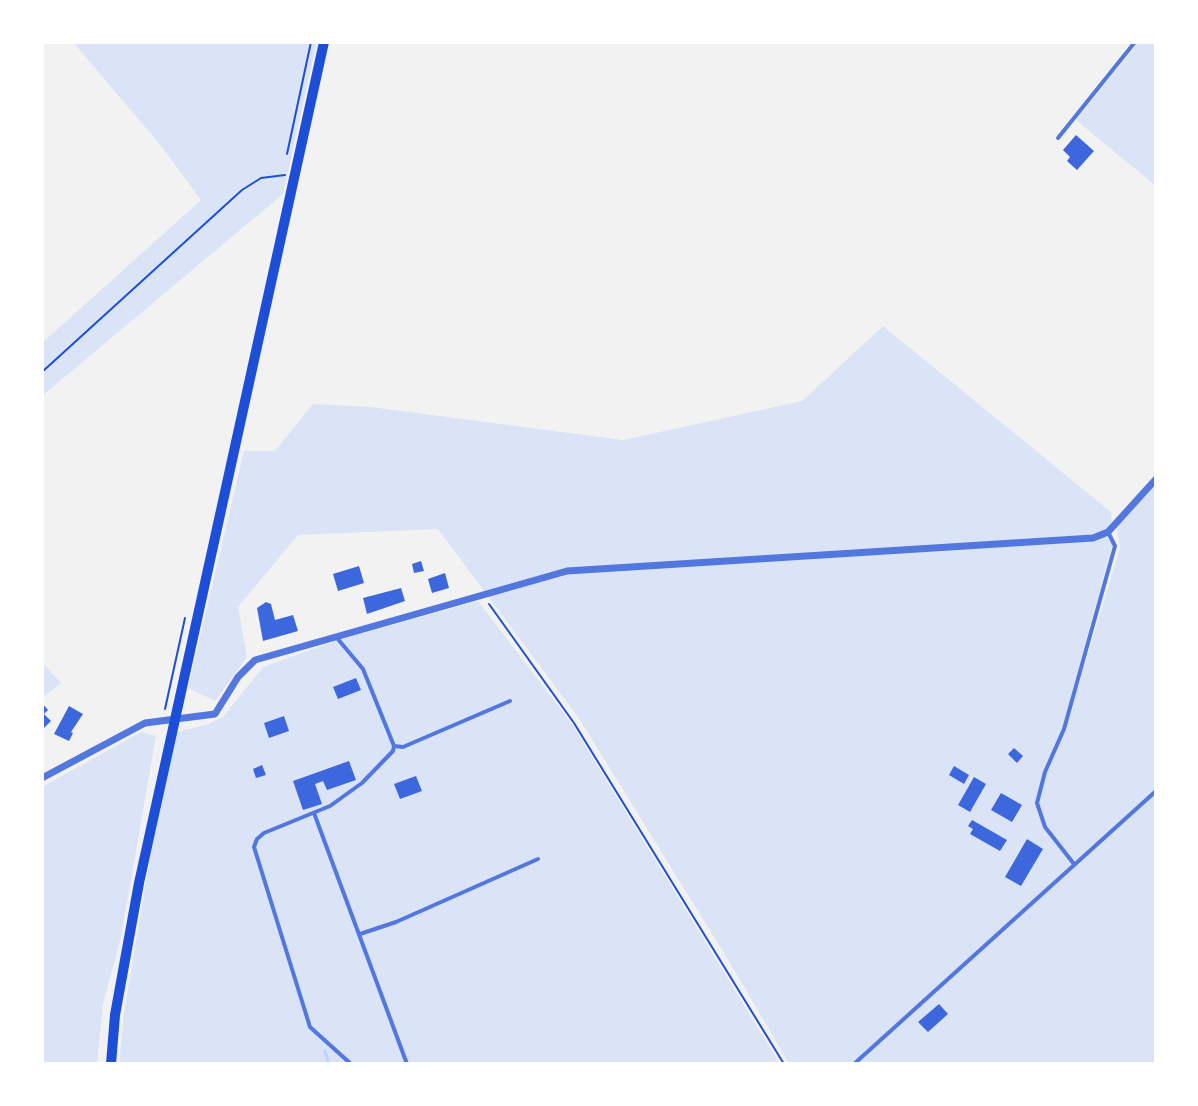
<!DOCTYPE html>
<style>
body{margin:0}
#map{position:relative;width:1198px;height:1106px;overflow:hidden;background:#f2f2f2;font-family:Raleway,sans-serif}
canvas{display:block}
.frame{position:absolute;inset:0;border:44px solid #fff;pointer-events:none}
</style>
<div id="map">
<canvas width="1198" height="1106"></canvas>
<div class="frame"></div>
</div>
<script>
const ctx = document.querySelector('canvas').getContext('2d');
ctx.lineJoin = 'round';
function fillPath(path, color) { ctx.fillStyle = color; ctx.fill(path, 'evenodd'); }
const shape = rows => new Path2D(rows.map(r => 'M' + r).join(''));
function strokePath(path, color, width, dash) { ctx.strokeStyle = color; ctx.lineWidth = width; ctx.lineCap = dash ? 'butt' : 'round'; ctx.setLineDash(dash || []); ctx.stroke(path); }
fillPath(shape([
 [73,42,317,42,283,194,42,396,42,343,201,200,162,147],
 [1139,42,1156,42,1156,186,1076,120],
 [883,326,1111,512,1112,545,1064,722,1068,720,1120,548,1116,524,1156,482,1156,1064,789,1064,738,976,580,720,438,529,298,535,238,607,247,657,215,701,188,688,244,451,275,451,313,404,371,407,623,440,802,401],
 [478,601,572,724,780,1064,119,1064,124,1013,149,864,177,732,208,724,223,717,263,667,335,641],
 [42,662,61,683,42,698],
 [141,732,156,736,121,937,103,1004,97,1064,42,1064,42,787]
]), '#dbe4f7');
strokePath(shape([
 [325,1051,329,1064]
]), '#bfd3fe', 3);
fillPath(shape([
 [1076,135,1094,151,1077,170,1067,161,1070,157,1063,150],
 [421,561,424,571,414,573,412,564],
 [359,566,364,583,338,591,333,574],
 [445,573,449,588,432,593,428,579],
 [401,588,405,601,367,614,363,598],
 [266,602,271,604,275,620,293,615,298,631,263,641,257,608],
 [356,678,361,690,338,699,333,687],
 [42,703,48,710,44,714,51,721,42,730],
 [69,706,83,714,71,732,73,733,69,741,54,734],
 [284,716,289,731,269,738,264,723],
 [1014,748,1023,756,1017,763,1008,754],
 [349,761,356,780,327,790,323,781,315,784,322,804,303,810,293,781],
 [262,765,266,775,256,778,253,769],
 [954,766,969,775,964,784,949,775],
 [416,776,422,791,400,799,394,784],
 [974,777,986,784,970,812,958,805],
 [1001,793,1022,805,1012,822,991,810],
 [972,820,1007,840,1000,851,970,834,973,829,968,826],
 [1027,839,1043,849,1021,886,1005,877],
 [939,1004,948,1014,928,1032,918,1022]
]), '#3d67dc');
strokePath(shape([
 [287,154,311,42],
 [42,372,242,190,261,178,285,175],
 [489,604,574,723,784,1064],
 [165,709,185,618]
]), '#1d4ed8', 2);
strokePath(shape([
 [1058,138,1135,42],
 [337,638,363,669,394,746,393,751,362,783,330,806,264,833,257,839,254,847,310,1027,351,1064],
 [394,746,403,747,510,701],
 [314,813,407,1064],
 [1074,864,1045,827,1037,803,1045,772,1064,729,1115,546,1108,532],
 [360,934,396,922,538,859],
 [854,1064,1156,791]
]), '#5277de', 4);
strokePath(shape([
 [42,778,145,723,215,714,238,677,255,660,567,571,1093,538,1108,532,1156,479]
]), '#5277de', 7);
strokePath(shape([
 [111,1064,115,1015,139,883,324,42]
]), '#1d4ed8', 10);
</script>
